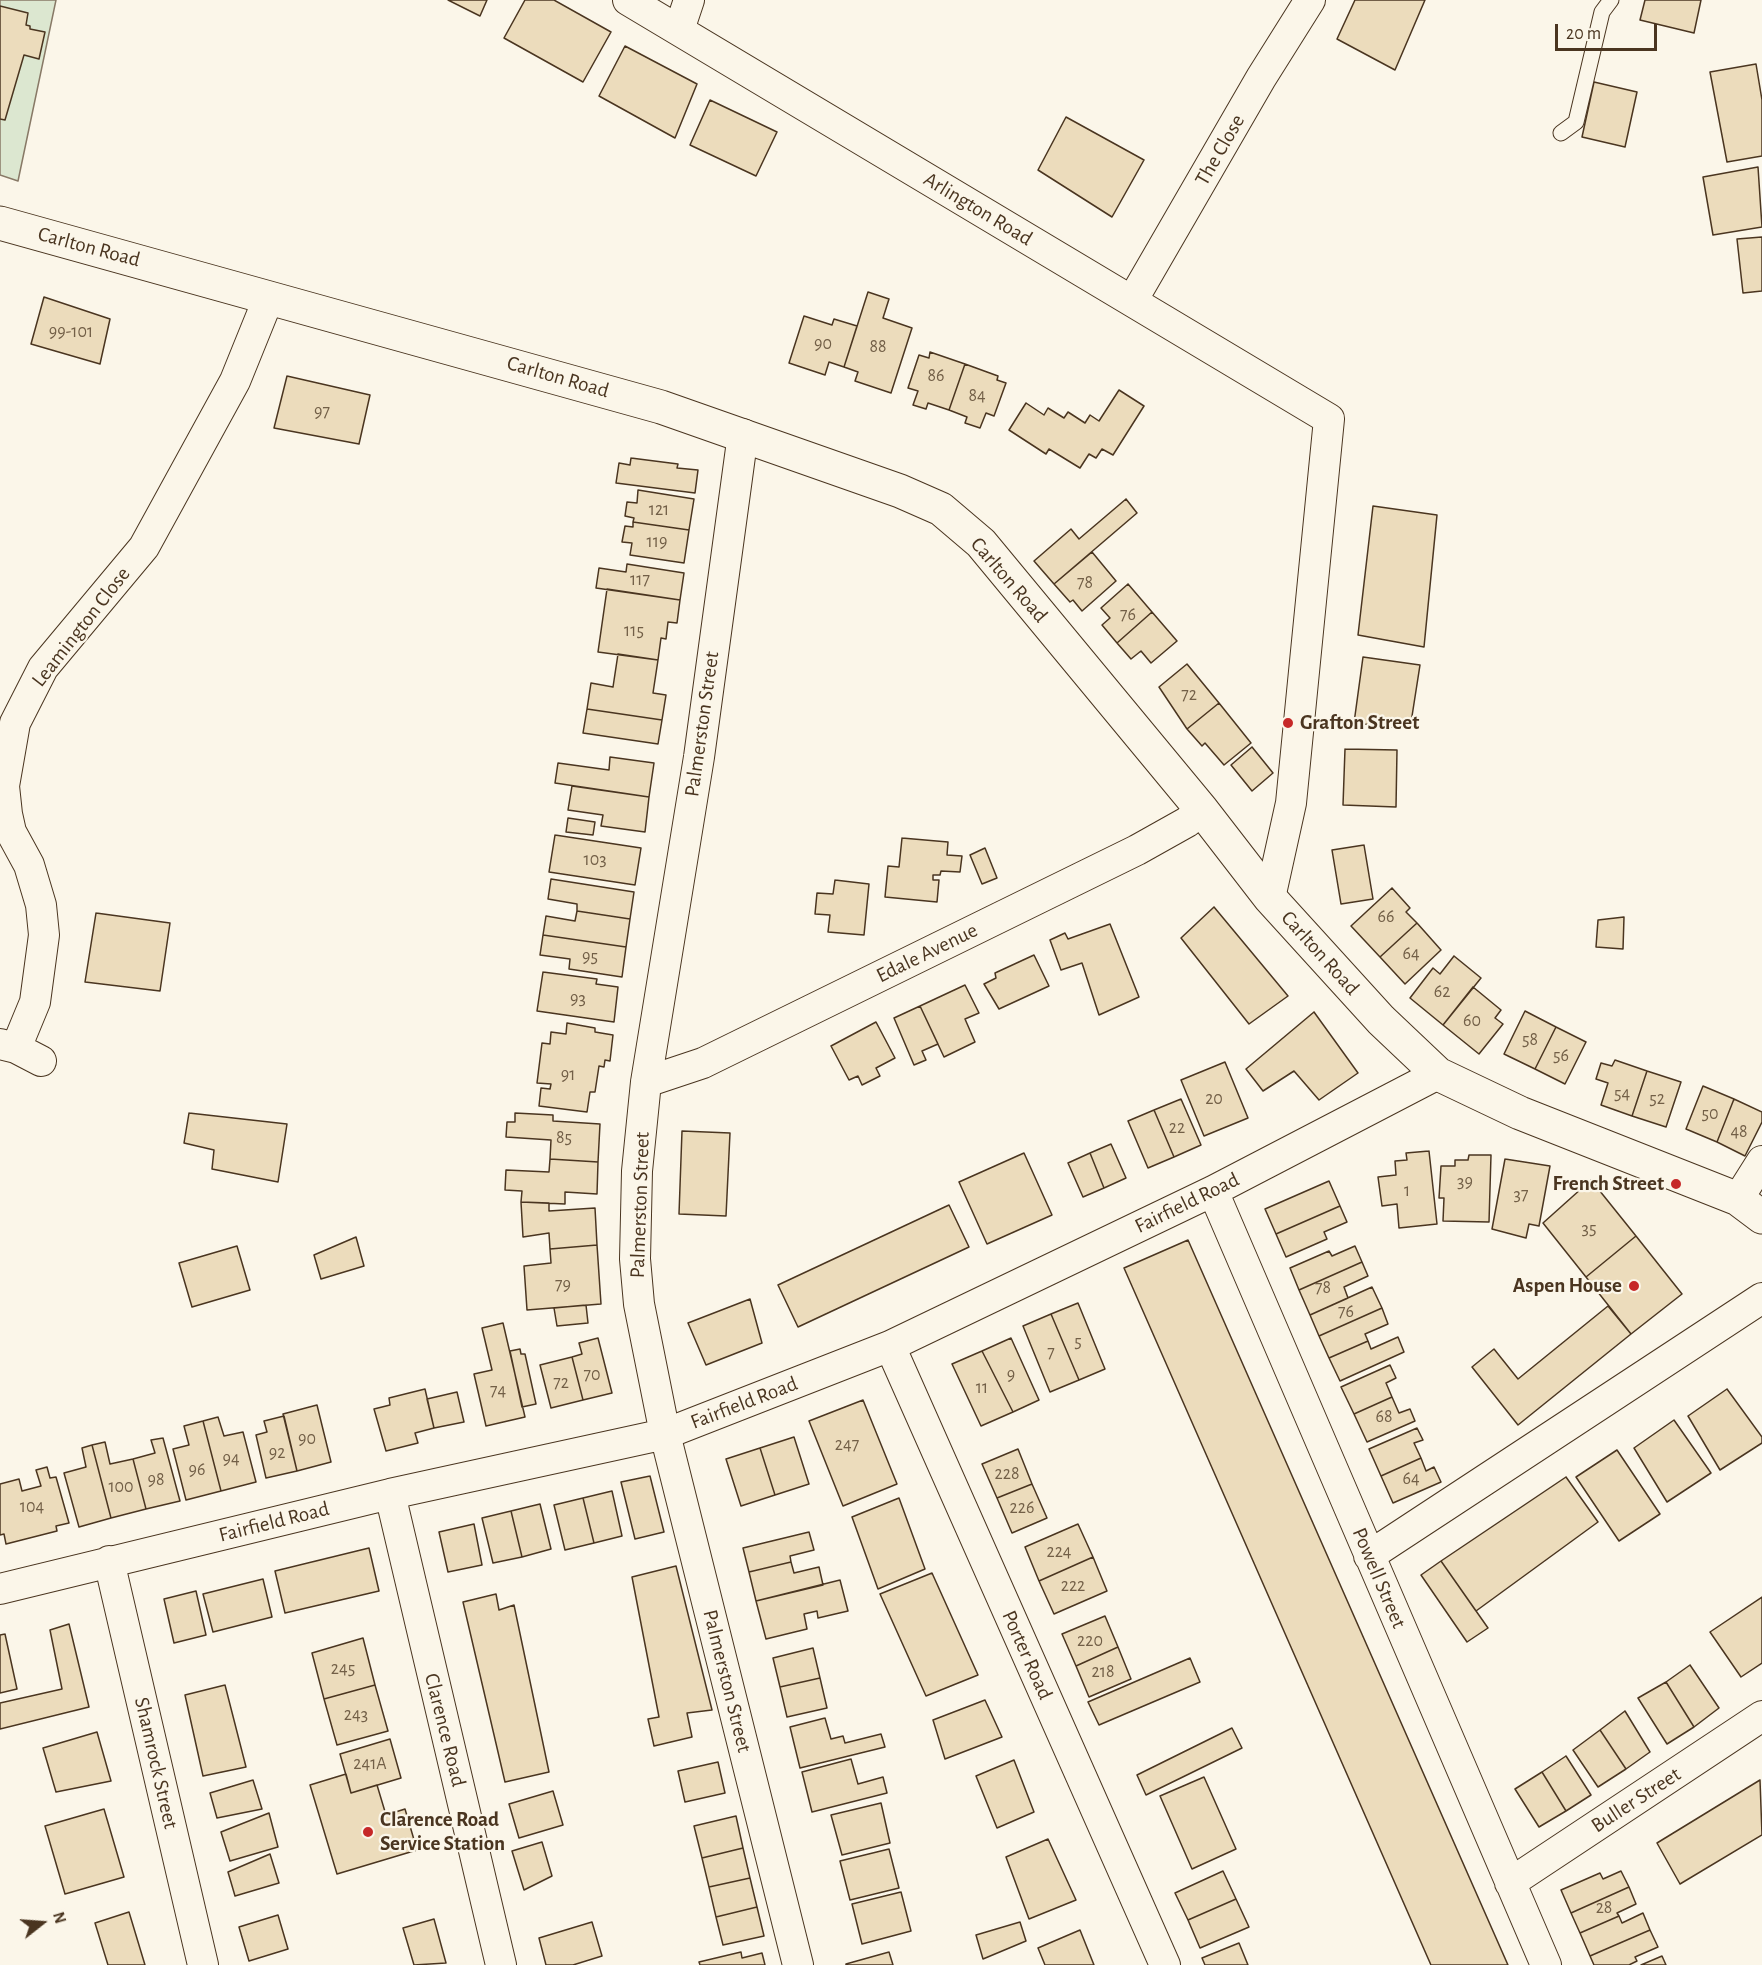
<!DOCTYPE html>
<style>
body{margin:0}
#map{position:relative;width:1762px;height:1965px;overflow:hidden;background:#fbf6e9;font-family:"Alegreya Sans",sans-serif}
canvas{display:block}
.north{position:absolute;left:12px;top:1893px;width:60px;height:60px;-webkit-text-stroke:4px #fbf6e9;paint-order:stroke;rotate:73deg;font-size:16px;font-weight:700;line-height:24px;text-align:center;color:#4a3520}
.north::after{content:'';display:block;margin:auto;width:21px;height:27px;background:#4a3520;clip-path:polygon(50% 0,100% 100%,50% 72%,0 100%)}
.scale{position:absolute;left:1555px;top:24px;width:102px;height:27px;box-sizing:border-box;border:3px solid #4a3520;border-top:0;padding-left:8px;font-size:18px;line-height:21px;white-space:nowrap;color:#4a3520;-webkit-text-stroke:4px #fbf6e9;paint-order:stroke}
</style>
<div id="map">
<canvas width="1762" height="1965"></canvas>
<div class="north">N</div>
<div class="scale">20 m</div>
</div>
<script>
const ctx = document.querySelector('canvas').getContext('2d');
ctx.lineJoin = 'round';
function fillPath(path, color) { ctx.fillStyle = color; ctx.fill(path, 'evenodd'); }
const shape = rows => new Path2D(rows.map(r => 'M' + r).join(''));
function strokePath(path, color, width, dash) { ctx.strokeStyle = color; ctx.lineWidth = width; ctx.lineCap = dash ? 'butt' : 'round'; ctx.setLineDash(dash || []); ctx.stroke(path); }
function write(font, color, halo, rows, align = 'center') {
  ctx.font = font + ' "Alegreya Sans",sans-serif'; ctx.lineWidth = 4.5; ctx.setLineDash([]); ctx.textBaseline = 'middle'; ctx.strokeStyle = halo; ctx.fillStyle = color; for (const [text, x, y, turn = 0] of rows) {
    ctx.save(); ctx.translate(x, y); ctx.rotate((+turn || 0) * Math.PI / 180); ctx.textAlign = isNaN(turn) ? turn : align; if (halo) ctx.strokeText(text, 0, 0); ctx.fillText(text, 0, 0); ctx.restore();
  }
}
const green = shape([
 [0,0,56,0,18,181,0,175,0,0]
]);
fillPath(green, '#dce7d0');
strokePath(green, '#887966', 1.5);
const building = shape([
 [448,0,487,0,480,16,448,0],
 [525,0,554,0,611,32,583,82,504,38,525,0],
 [1355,0,1425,0,1395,70,1337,39,1355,0],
 [1645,0,1701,0,1694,33,1640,20,1645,0],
 [0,6,28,13,26,25,30,26,30,29,45,32,39,59,24,55,5,120,0,119,0,6],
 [625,46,697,84,675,138,599,96,625,46],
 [1756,64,1762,100,1762,156,1727,162,1710,72,1756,64],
 [1594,82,1637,92,1625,147,1582,137,1594,82],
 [710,100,777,132,756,176,690,145,710,100],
 [1066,117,1144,160,1112,217,1038,170,1066,117],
 [1758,167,1762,227,1713,235,1703,177,1758,167],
 [1762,237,1762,291,1743,293,1737,239,1762,237],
 [868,292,889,299,883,318,912,328,891,393,855,381,858,372,844,367,868,292],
 [44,297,110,319,100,364,31,344,44,297],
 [804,316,832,325,834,319,857,326,844,367,829,362,825,375,789,363,804,316],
 [930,352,965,364,949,410,928,403,926,409,913,405,918,391,908,388,919,355,929,358,930,352],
 [965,364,998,376,997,380,1006,383,994,416,986,413,980,428,965,423,967,417,949,410,965,364],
 [287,376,370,395,359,444,274,428,287,376],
 [1119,390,1144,406,1113,455,1102,449,1096,458,1089,454,1080,468,1049,449,1046,454,1009,430,1026,403,1044,415,1048,408,1064,418,1068,412,1085,423,1090,415,1099,421,1119,390],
 [631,458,678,464,677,468,698,470,695,493,616,483,619,463,630,465,631,458],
 [638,490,694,499,689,530,633,522,634,518,625,516,627,502,637,503,638,490],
 [1126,499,1137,513,1054,584,1034,561,1071,529,1079,539,1126,499],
 [1373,506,1437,515,1424,647,1358,635,1373,506],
 [633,522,689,530,684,563,630,555,632,543,622,542,625,526,633,527,633,522],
 [1092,552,1116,581,1082,611,1073,600,1070,602,1054,584,1092,552],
 [627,564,684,573,680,600,596,588,599,568,626,572,627,564],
 [1128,584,1152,612,1117,643,1102,625,1110,618,1101,608,1128,584],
 [607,589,680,600,677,623,668,622,666,639,661,638,658,660,598,652,607,589],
 [1152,612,1177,641,1151,663,1141,651,1131,659,1117,643,1152,612],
 [618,654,658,660,653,693,666,695,662,720,587,709,591,683,613,687,618,654],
 [1363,657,1420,665,1410,729,1354,723,1363,657],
 [1187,664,1219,703,1187,729,1159,687,1187,664],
 [1219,703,1251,743,1224,765,1205,743,1202,746,1187,729,1219,703],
 [587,709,662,720,658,744,583,733,587,709],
 [1252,747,1273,773,1252,791,1231,765,1252,747],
 [1345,749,1397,750,1396,807,1343,805,1345,749],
 [610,757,654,763,649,797,555,783,558,763,609,770,610,757],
 [572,786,649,797,645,832,601,826,603,815,568,810,572,786],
 [568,818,595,822,593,835,566,832,568,818],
 [555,835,641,848,635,885,549,872,555,835],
 [902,838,948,842,947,855,962,856,960,872,941,871,940,875,933,875,933,880,939,880,937,902,885,897,888,866,899,867,902,838],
 [1364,845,1373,899,1341,904,1332,850,1364,845],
 [985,848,997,878,982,884,970,855,985,848],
 [551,879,634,892,630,919,577,911,577,904,548,899,551,879],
 [835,880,869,884,864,935,828,932,830,915,815,914,817,893,833,894,835,880],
 [1392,888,1410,908,1406,912,1417,923,1380,957,1351,926,1392,888],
 [1214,907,1288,996,1249,1024,1181,938,1214,907],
 [577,911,630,919,626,947,543,935,546,916,575,921,577,911],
 [96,913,170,923,160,991,85,982,96,913],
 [1624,917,1623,949,1596,947,1598,920,1624,917],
 [1417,923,1441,950,1405,984,1380,957,1417,923],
 [1110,924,1139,997,1099,1015,1082,963,1061,970,1050,940,1065,933,1068,939,1110,924],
 [543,935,626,947,622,977,569,969,570,959,540,955,543,935],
 [1034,955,1049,986,999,1009,984,984,996,978,995,973,1034,955],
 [1454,956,1481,978,1443,1025,1410,998,1433,968,1440,974,1454,956],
 [543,972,597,979,596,984,618,987,614,1022,537,1011,543,972],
 [965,985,979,1013,965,1019,975,1042,944,1057,920,1006,965,985],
 [1473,987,1501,1010,1495,1018,1503,1024,1479,1054,1443,1025,1473,987],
 [920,1006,938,1044,922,1051,926,1060,914,1065,894,1018,920,1006],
 [1525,1011,1556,1027,1535,1069,1504,1054,1525,1011],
 [1314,1012,1358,1073,1319,1100,1294,1071,1263,1091,1246,1069,1314,1012],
 [876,1022,895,1058,876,1068,880,1076,862,1085,858,1076,849,1080,831,1046,876,1022],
 [567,1023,595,1028,595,1032,613,1035,610,1061,605,1060,604,1067,599,1066,595,1092,590,1092,587,1112,539,1106,541,1088,550,1089,551,1084,537,1083,542,1043,550,1044,551,1032,566,1034,567,1023],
 [1556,1027,1586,1042,1565,1084,1535,1069,1556,1027],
 [1615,1060,1647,1071,1632,1116,1601,1105,1608,1083,1596,1079,1601,1063,1612,1066,1615,1060],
 [1225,1062,1248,1118,1204,1136,1181,1080,1225,1062],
 [1647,1071,1681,1082,1666,1127,1632,1116,1647,1071],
 [1703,1086,1734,1099,1717,1142,1686,1129,1703,1086],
 [1181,1099,1201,1145,1174,1157,1154,1110,1181,1099],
 [1734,1099,1762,1112,1762,1122,1745,1156,1717,1142,1734,1099],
 [1154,1110,1174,1157,1148,1168,1128,1121,1154,1110],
 [189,1113,287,1124,278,1182,212,1169,214,1150,184,1143,189,1113],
 [515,1113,553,1115,553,1121,600,1124,598,1162,550,1159,551,1140,506,1137,507,1122,515,1122,515,1113],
 [682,1131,730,1133,726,1216,679,1214,682,1131],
 [1111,1144,1126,1178,1104,1188,1090,1153,1111,1144],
 [1429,1151,1437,1224,1399,1228,1397,1204,1382,1206,1378,1177,1396,1175,1395,1161,1407,1160,1406,1153,1429,1151],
 [1024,1153,1052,1215,987,1244,959,1182,1024,1153],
 [1090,1153,1104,1188,1083,1197,1068,1163,1090,1153],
 [1469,1155,1491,1155,1489,1222,1443,1221,1444,1198,1439,1198,1441,1166,1455,1166,1455,1160,1468,1160,1469,1155],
 [550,1159,598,1162,597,1194,565,1192,565,1204,521,1202,522,1191,505,1190,506,1170,549,1172,550,1159],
 [1505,1159,1550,1166,1539,1226,1529,1224,1526,1238,1492,1229,1505,1159],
 [1591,1180,1636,1236,1586,1277,1543,1223,1591,1180],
 [1329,1181,1340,1206,1276,1234,1265,1209,1329,1181],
 [521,1202,549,1203,549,1211,595,1208,597,1245,550,1249,549,1233,523,1237,521,1202],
 [949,1205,969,1247,798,1327,778,1285,949,1205],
 [1340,1206,1347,1222,1324,1232,1327,1239,1286,1257,1276,1234,1340,1206],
 [1636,1236,1682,1294,1631,1334,1586,1277,1636,1236],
 [356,1237,364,1266,321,1279,314,1255,356,1237],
 [1188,1240,1508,1965,1431,1965,1124,1268,1188,1240],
 [597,1245,601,1304,527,1310,524,1266,551,1263,550,1249,597,1245],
 [237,1246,250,1290,192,1307,179,1263,237,1246],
 [1355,1246,1362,1262,1299,1290,1290,1268,1329,1251,1332,1256,1355,1246],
 [1362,1262,1368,1276,1344,1287,1348,1298,1310,1315,1299,1290,1362,1262],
 [1372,1287,1382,1308,1319,1336,1310,1315,1372,1287],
 [750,1299,762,1343,706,1365,688,1323,750,1299],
 [1078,1303,1105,1369,1079,1380,1051,1314,1078,1303],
 [586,1305,588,1323,557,1326,554,1308,586,1305],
 [1608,1306,1631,1334,1518,1425,1472,1367,1494,1349,1518,1379,1608,1306],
 [1382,1308,1388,1324,1365,1334,1368,1341,1329,1358,1319,1336,1382,1308],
 [1051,1314,1079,1380,1050,1392,1023,1326,1051,1314],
 [503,1323,525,1417,486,1426,474,1374,492,1370,482,1328,503,1323],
 [1398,1337,1404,1352,1340,1381,1329,1358,1368,1341,1371,1349,1398,1337],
 [598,1338,612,1393,583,1400,572,1357,582,1354,579,1343,598,1338],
 [1011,1338,1039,1400,1013,1412,982,1351,1011,1338],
 [520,1349,521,1354,525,1354,536,1404,522,1407,510,1351,520,1349],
 [982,1351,1013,1412,981,1426,952,1364,982,1351],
 [572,1357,583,1400,551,1408,540,1365,572,1357],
 [1390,1365,1396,1378,1386,1383,1392,1397,1354,1414,1341,1387,1390,1365],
 [425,1389,434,1428,415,1433,418,1443,386,1451,374,1409,390,1405,389,1398,425,1389],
 [1727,1389,1762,1437,1762,1443,1720,1470,1688,1416,1727,1389],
 [457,1392,464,1422,434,1428,427,1399,457,1392],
 [1392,1397,1399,1413,1410,1409,1415,1421,1367,1442,1354,1414,1392,1397],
 [863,1400,897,1484,843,1506,809,1421,863,1400],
 [317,1405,331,1462,297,1471,283,1414,317,1405],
 [284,1416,297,1471,266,1478,256,1435,267,1432,264,1421,284,1416],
 [218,1417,224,1436,243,1432,256,1482,221,1491,203,1421,218,1417],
 [1674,1420,1711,1473,1667,1502,1634,1448,1674,1420],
 [203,1421,221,1491,186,1500,173,1449,189,1445,184,1426,203,1421],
 [1417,1428,1423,1440,1414,1443,1421,1458,1381,1476,1369,1449,1417,1428],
 [794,1437,809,1484,775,1495,760,1448,794,1437],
 [163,1438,180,1501,146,1509,133,1459,155,1453,151,1440,163,1438],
 [105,1442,110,1464,133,1459,146,1509,111,1518,92,1445,105,1442],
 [92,1445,111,1518,79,1527,64,1473,86,1467,82,1448,92,1445],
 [760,1448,775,1495,741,1506,726,1459,760,1448],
 [1018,1449,1032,1484,997,1498,982,1464,1018,1449],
 [1617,1450,1660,1514,1619,1541,1576,1477,1617,1450],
 [1421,1458,1426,1471,1434,1467,1441,1482,1393,1503,1381,1476,1421,1458],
 [47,1467,50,1478,56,1477,69,1523,56,1526,57,1531,6,1544,4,1534,0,1535,0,1484,19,1479,22,1491,41,1486,36,1470,47,1467],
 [650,1476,664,1532,635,1539,621,1482,650,1476],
 [1566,1477,1598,1522,1476,1611,1441,1561,1566,1477],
 [1032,1484,1047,1518,1012,1533,997,1498,1032,1484],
 [612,1491,622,1536,594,1543,583,1498,612,1491],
 [583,1498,594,1543,565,1550,554,1505,583,1498],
 [899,1498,925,1569,878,1589,852,1517,899,1498],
 [540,1504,551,1549,522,1557,511,1511,540,1504],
 [511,1511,522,1557,493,1563,482,1518,511,1511],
 [474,1524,482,1565,448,1572,439,1532,474,1524],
 [1078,1524,1093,1557,1039,1581,1025,1547,1078,1524],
 [809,1532,814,1550,790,1556,791,1562,749,1572,743,1548,809,1532],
 [369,1548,379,1591,285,1613,275,1571,369,1548],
 [1093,1557,1107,1591,1054,1614,1039,1581,1093,1557],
 [1441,1561,1488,1628,1467,1642,1421,1575,1441,1561],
 [791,1562,794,1573,819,1567,823,1585,756,1601,749,1572,791,1562],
 [676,1566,712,1710,687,1713,692,1737,654,1746,648,1719,659,1717,632,1577,676,1566],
 [932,1573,978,1675,926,1696,880,1594,932,1573],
 [263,1579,272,1617,213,1632,203,1594,263,1579],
 [840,1580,848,1611,818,1618,817,1611,804,1614,807,1629,766,1639,756,1601,840,1580],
 [196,1591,206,1635,174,1643,164,1599,196,1591],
 [496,1594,499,1610,514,1605,549,1772,505,1782,463,1602,496,1594],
 [1762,1597,1762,1663,1741,1677,1710,1632,1762,1597],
 [1105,1616,1118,1647,1076,1666,1062,1634,1105,1616],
 [69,1624,89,1707,0,1729,0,1703,62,1689,50,1630,69,1624],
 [5,1634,17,1689,0,1693,0,1635,5,1634],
 [363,1638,375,1685,324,1699,312,1653,363,1638],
 [1118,1647,1131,1679,1089,1697,1076,1666,1118,1647],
 [813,1648,820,1678,780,1687,773,1658,813,1648],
 [1190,1658,1200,1682,1099,1725,1088,1702,1190,1658],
 [1690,1665,1719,1708,1694,1727,1666,1682,1690,1665],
 [820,1678,827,1708,787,1717,780,1687,820,1678],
 [1666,1682,1694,1727,1667,1744,1638,1698,1666,1682],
 [225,1685,246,1767,203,1776,185,1695,225,1685],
 [375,1685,388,1731,337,1745,324,1699,375,1685],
 [985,1700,1002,1737,945,1759,933,1720,985,1700],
 [1625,1711,1650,1752,1626,1769,1600,1730,1625,1711],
 [825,1718,831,1739,843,1736,845,1743,881,1734,885,1747,800,1768,790,1727,825,1718],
 [1232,1728,1242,1748,1146,1795,1137,1775,1232,1728],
 [1600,1730,1626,1769,1598,1787,1573,1750,1600,1730],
 [97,1732,111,1781,56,1792,43,1748,97,1732],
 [390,1739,401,1778,351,1793,340,1754,390,1739],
 [1566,1756,1591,1795,1566,1811,1542,1772,1566,1756],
 [851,1759,858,1784,883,1777,887,1793,812,1812,802,1772,851,1759],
 [1014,1760,1034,1812,997,1828,976,1776,1014,1760],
 [718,1762,725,1793,685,1802,678,1771,718,1762],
 [1542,1772,1566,1811,1539,1827,1515,1789,1542,1772],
 [346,1774,351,1793,377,1785,386,1815,405,1809,417,1850,337,1874,310,1785,346,1774],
 [1204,1777,1236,1849,1192,1869,1160,1796,1204,1777],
 [253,1780,262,1809,217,1818,210,1793,253,1780],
 [1760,1780,1762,1835,1680,1884,1657,1843,1760,1780],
 [553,1791,563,1825,519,1838,509,1804,553,1791],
 [881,1803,890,1843,842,1855,831,1815,881,1803],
 [104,1809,124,1877,65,1894,45,1826,104,1809],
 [269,1813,278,1847,230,1861,221,1832,269,1813],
 [736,1816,743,1848,702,1858,694,1826,736,1816],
 [1048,1839,1076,1900,1029,1919,1006,1857,1048,1839],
 [542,1842,552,1876,524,1890,512,1851,542,1842],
 [743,1848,750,1878,709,1887,702,1858,743,1848],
 [889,1849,899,1888,850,1900,840,1861,889,1849],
 [270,1854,279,1883,235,1896,228,1872,270,1854],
 [1223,1871,1236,1899,1188,1920,1175,1893,1223,1871],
 [1621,1871,1629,1887,1571,1913,1561,1890,1600,1873,1603,1879,1621,1871],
 [750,1878,757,1907,716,1917,709,1887,750,1878],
 [1629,1887,1636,1904,1617,1913,1619,1916,1580,1933,1571,1913,1629,1887],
 [901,1892,911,1931,862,1944,852,1904,901,1892],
 [1236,1899,1249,1927,1200,1948,1188,1920,1236,1899],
 [757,1907,764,1936,723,1945,716,1917,757,1907],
 [129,1912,145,1965,108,1965,95,1923,129,1912],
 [1643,1913,1650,1930,1590,1956,1580,1933,1619,1916,1622,1923,1643,1913],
 [278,1915,288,1949,249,1961,239,1927,278,1915],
 [434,1919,446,1963,414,1965,403,1928,434,1919],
 [592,1922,602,1956,573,1965,546,1965,539,1938,592,1922],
 [1020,1922,1026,1941,983,1959,976,1935,1020,1922],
 [1080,1930,1094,1965,1045,1965,1038,1948,1080,1930],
 [1650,1930,1658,1947,1635,1957,1637,1961,1629,1965,1594,1965,1590,1956,1650,1930],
 [1239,1943,1248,1965,1205,1965,1202,1958,1239,1943],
 [741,1952,742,1958,762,1953,765,1965,700,1965,699,1962,741,1952],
 [889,1952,893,1965,846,1965,846,1964,889,1952],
 [1662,1956,1666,1965,1641,1965,1662,1956]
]);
fillPath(building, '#ecdcbc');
strokePath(building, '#4a3520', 1.5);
const service = shape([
 [1561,133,1576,122,1602,12,1611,0]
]);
const minor = shape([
 [628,0,1329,419,1291,803,1270,898],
 [679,30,689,0],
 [1132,301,1261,78,1310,0],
 [743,434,699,757,646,1082,637,1171,635,1259,639,1304,665,1434,798,1965],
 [0,1044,16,1048,41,1061],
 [16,1048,35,1002,44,935,41,905,29,865,11,832,7,814,4,786,15,723,43,668,144,547,235,381,269,297],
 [646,1082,703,1063,1137,850,1187,822,1202,810],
 [1213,1191,1546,1965],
 [1738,1199,1762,1161],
 [890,1346,1165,1965],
 [390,1494,501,1965],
 [1369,1556,1762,1298],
 [109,1561,203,1965],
 [0,1589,390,1494,665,1434,890,1346,1213,1191,1438,1074],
 [1510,1883,1762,1716]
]);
const tertiary = shape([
 [0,223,661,407,900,491,941,509,981,543,1202,810,1270,898,1381,1020,1438,1074,1520,1113,1738,1199,1762,1217]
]);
strokePath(service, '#4a3520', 17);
strokePath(minor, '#4a3520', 32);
strokePath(tertiary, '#4a3520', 35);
strokePath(service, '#fbf6e9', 15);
strokePath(minor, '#fbf6e9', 30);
strokePath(tertiary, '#fbf6e9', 33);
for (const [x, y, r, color] of [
 [1288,723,6,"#c62828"],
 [1676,1184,6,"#c62828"],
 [1634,1286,6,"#c62828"],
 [368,1832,6,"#c62828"]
]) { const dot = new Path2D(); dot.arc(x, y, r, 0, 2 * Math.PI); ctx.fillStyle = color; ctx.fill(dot); strokePath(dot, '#fbf6e9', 2); }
write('18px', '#725f47', null, [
 ["99-101",71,332],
 ["90",823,344],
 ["88",878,347],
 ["86",936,376],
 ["84",977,396],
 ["97",322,412],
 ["121",659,510],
 ["119",657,542],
 ["117",640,580],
 ["78",1085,583],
 ["76",1128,615],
 ["115",634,631],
 ["72",1189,695],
 ["103",595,860],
 ["66",1386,917],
 ["64",1411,954],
 ["95",590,957],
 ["62",1442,992],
 ["93",578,999],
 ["60",1472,1021],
 ["58",1530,1040],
 ["56",1561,1056],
 ["91",568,1075],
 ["54",1622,1094],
 ["20",1214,1099],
 ["52",1657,1099],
 ["50",1710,1114],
 ["22",1177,1128],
 ["48",1739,1132],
 ["85",564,1138],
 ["39",1465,1182],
 ["1",1407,1191],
 ["37",1521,1195],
 ["35",1589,1229],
 ["79",563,1285],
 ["78",1323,1288],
 ["76",1346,1312],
 ["5",1078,1342],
 ["7",1051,1353],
 ["70",592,1375],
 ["9",1011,1375],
 ["72",561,1383],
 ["11",982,1388],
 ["74",498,1391],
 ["68",1384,1417],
 ["90",307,1439],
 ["247",847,1445],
 ["92",277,1453],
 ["94",231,1459],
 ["96",197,1470],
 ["228",1007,1474],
 ["64",1411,1479],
 ["98",156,1480],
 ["100",121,1487],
 ["104",32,1507],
 ["226",1022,1508],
 ["224",1059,1552],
 ["222",1073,1586],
 ["220",1090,1641],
 ["245",343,1669],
 ["218",1103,1672],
 ["243",356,1715],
 ["241A",370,1764],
 ["28",1604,1908]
]);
write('21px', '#4a3520', '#fbf6e9', [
 ["The Close",1220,150,-60],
 ["Arlington Road",978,209,31],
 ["Carlton Road",89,247,15],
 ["Carlton Road",558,377,16],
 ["Carlton Road",1009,580,49],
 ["Leamington Close",81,627,-52],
 ["Palmerston Street",702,724,-82],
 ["Edale Avenue",927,953,-26],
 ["Carlton Road",1320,953,48],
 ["Fairfield Road",1187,1203,-26],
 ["Palmerston Street",640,1205,-88],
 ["Fairfield Road",744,1403,-21],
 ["Fairfield Road",274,1522,-14],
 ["Powell Street",1379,1578,67],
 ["Porter Road",1027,1655,66],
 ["Palmerston Street",727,1681,76],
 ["Clarence Road",445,1730,76],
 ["Shamrock Street",156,1763,77],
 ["Buller Street",1636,1800,-33]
]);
write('bold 21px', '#4a3520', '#fbf6e9', [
 ["Grafton Street",1300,723],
 ["French Street",1664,1184,"right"],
 ["Aspen House",1622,1286,"right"],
 ["Clarence Road",380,1820],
 ["Service Station",380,1844]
], 'left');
</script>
